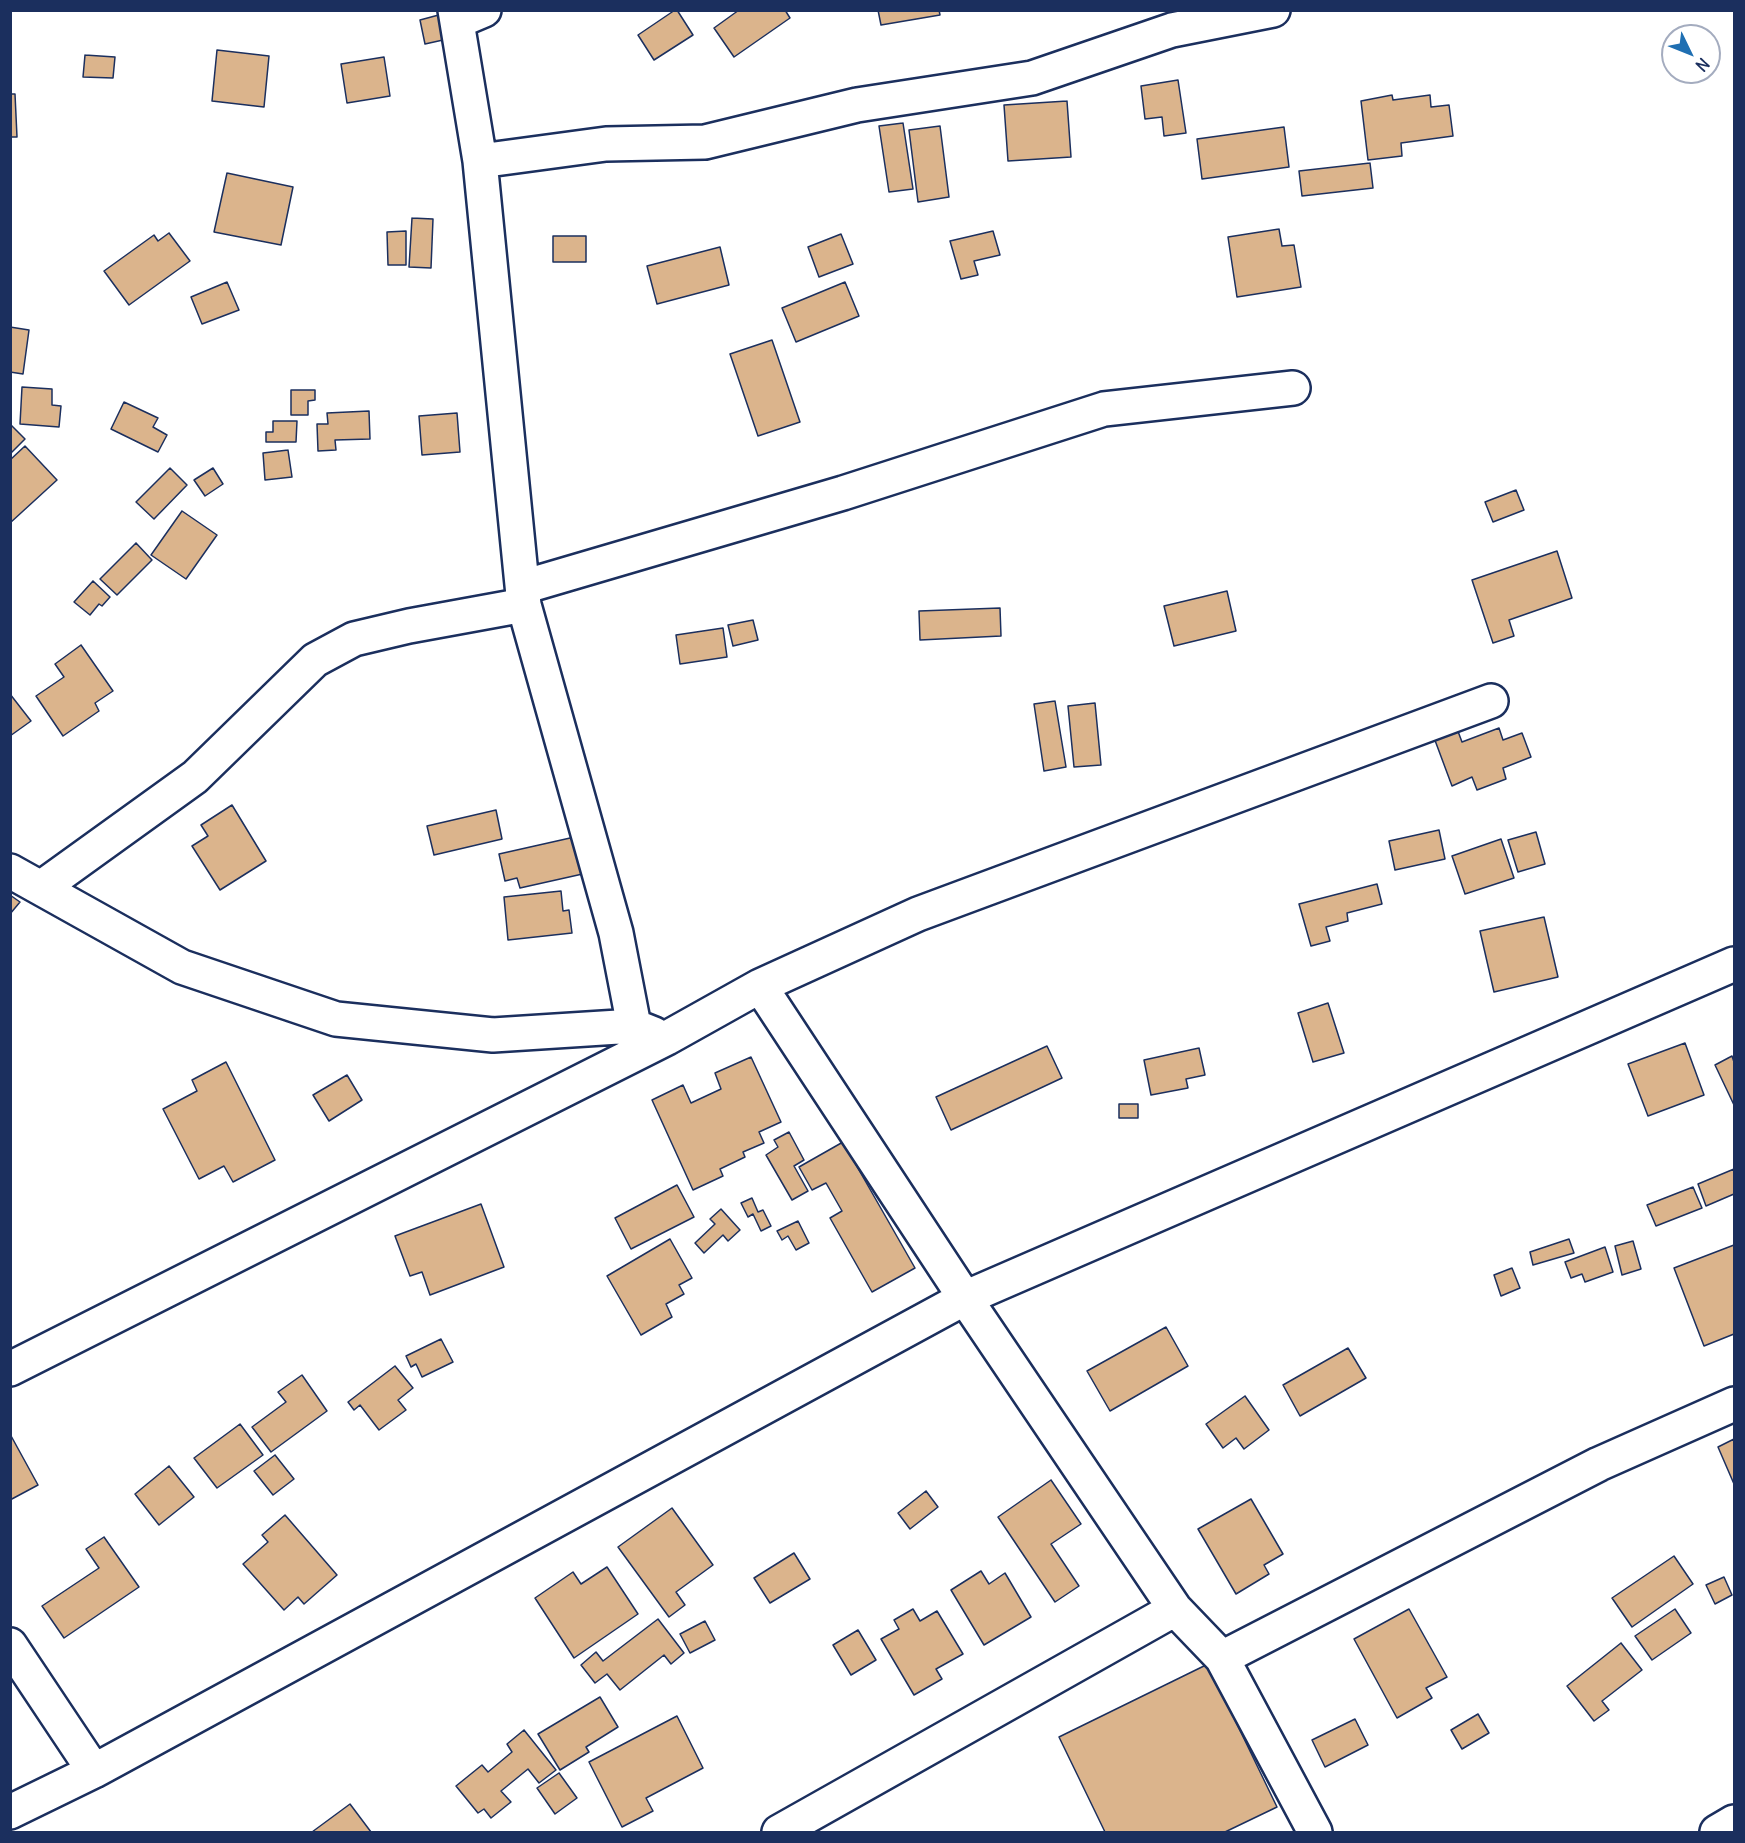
<!DOCTYPE html>
<style>
body{margin:0}
#map{position:relative;width:1745px;height:1843px;overflow:hidden;background:#fff;font-family:Delius,sans-serif}
canvas{display:block}
.frame{position:absolute;inset:0;border:12px solid #1b2f5e;pointer-events:none}
.north{position:absolute;left:1661px;top:24px;width:60px;height:60px;box-sizing:border-box;background:#fff;border:2px solid #a4acbf;border-radius:50%;rotate:133deg;font-size:16px;font-weight:700;line-height:24px;text-align:center;color:#1b2f5e}
.north::after{content:'';display:block;margin:auto;width:21px;height:27px;background:#1f6fb2;clip-path:polygon(50% 0,100% 100%,50% 72%,0 100%)}
</style>
<div id="map">
<canvas width="1745" height="1843"></canvas>
<div class="frame"></div>
<div class="north">N</div>
</div>
<script>
const ctx = document.querySelector('canvas').getContext('2d');
ctx.lineJoin = 'round';
function fillPath(path, color) { ctx.fillStyle = color; ctx.fill(path, 'evenodd'); }
const shape = rows => new Path2D(rows.map(r => 'M' + r).join(''));
function strokePath(path, color, width, dash) { ctx.strokeStyle = color; ctx.lineWidth = width; ctx.lineCap = dash ? 'butt' : 'round'; ctx.setLineDash(dash || []); ctx.stroke(path); }
const building = shape([
 [675,10,677,10,693,35,654,60,638,35,675,10],
 [739,10,785,10,790,18,734,57,714,28,739,10],
 [878,10,939,10,940,15,881,25,878,10],
 [446,13,452,38,425,44,420,20,446,13],
 [217,50,269,56,264,107,212,101,217,50],
 [85,55,115,57,113,78,83,77,85,55],
 [384,57,390,96,347,103,341,64,384,57],
 [1178,80,1186,133,1164,136,1162,117,1145,119,1141,86,1178,80],
 [10,94,15,94,17,137,10,137,10,94],
 [1392,95,1393,100,1430,95,1431,107,1449,105,1453,136,1401,143,1402,156,1368,160,1361,101,1392,95],
 [1067,101,1071,157,1008,161,1004,105,1067,101],
 [903,123,913,189,889,192,879,126,903,123],
 [940,126,949,197,918,202,909,130,940,126],
 [1284,127,1289,167,1202,179,1197,139,1284,127],
 [1370,163,1373,188,1302,196,1299,171,1370,163],
 [227,173,293,187,281,245,214,232,227,173],
 [412,218,433,219,431,268,409,267,412,218],
 [1279,229,1282,246,1294,245,1301,287,1237,297,1228,237,1279,229],
 [406,231,406,265,388,265,387,232,406,231],
 [993,231,1000,255,974,261,978,275,961,279,950,241,993,231],
 [169,233,190,261,129,305,104,271,154,235,158,241,169,233],
 [841,234,853,264,819,277,808,247,841,234],
 [553,236,586,236,586,262,553,262,553,236],
 [720,247,729,285,657,304,647,266,720,247],
 [227,282,239,310,202,324,191,297,227,282],
 [845,282,859,316,796,342,782,308,845,282],
 [10,327,29,330,23,374,10,372,10,327],
 [772,340,800,422,758,436,730,354,772,340],
 [22,387,52,389,52,405,61,406,59,427,20,424,22,387],
 [291,390,315,390,315,400,308,401,308,415,291,415,291,390],
 [124,402,158,418,153,427,167,435,158,452,111,429,124,402],
 [369,411,370,439,335,440,336,450,318,451,317,424,328,424,327,413,369,411],
 [457,413,460,452,422,455,419,416,457,413],
 [273,421,297,421,296,442,266,442,266,432,273,432,273,421],
 [10,424,25,439,10,454,10,424],
 [25,446,57,480,10,523,10,460,25,446],
 [288,450,292,477,265,480,263,453,288,450],
 [170,468,187,485,154,519,136,502,170,468],
 [213,468,223,484,205,496,194,480,213,468],
 [1516,490,1524,510,1493,522,1485,502,1516,490],
 [182,511,217,535,186,579,151,555,182,511],
 [136,543,152,560,117,595,100,579,136,543],
 [1557,551,1572,598,1509,620,1514,636,1493,643,1472,580,1557,551],
 [93,581,110,597,102,606,99,604,90,615,74,602,93,581],
 [1227,591,1236,631,1174,646,1164,606,1227,591],
 [1000,608,1001,636,920,640,919,611,1000,608],
 [753,620,758,640,733,646,728,625,753,620],
 [723,628,727,657,680,664,676,635,723,628],
 [81,645,113,691,95,703,99,711,63,736,36,696,64,677,55,664,81,645],
 [10,694,31,721,10,736,10,694],
 [1055,701,1066,767,1044,771,1034,704,1055,701],
 [1095,703,1101,765,1074,767,1068,706,1095,703],
 [1456,726,1462,742,1499,728,1503,740,1522,733,1531,757,1503,768,1506,779,1477,790,1472,777,1452,786,1433,735,1456,726],
 [232,805,266,861,220,890,192,846,208,836,201,825,232,805],
 [496,810,502,839,434,855,427,826,496,810],
 [1439,830,1445,859,1395,870,1389,841,1439,830],
 [1536,832,1545,864,1518,872,1508,840,1536,832],
 [579,836,587,873,520,888,517,878,505,881,499,854,579,836],
 [1501,839,1514,878,1465,894,1452,856,1501,839],
 [1377,884,1382,904,1347,913,1348,921,1326,927,1330,941,1311,946,1299,904,1377,884],
 [561,891,563,911,569,910,572,933,508,940,504,897,561,891],
 [10,895,20,902,10,914,10,895],
 [1544,917,1558,977,1494,992,1480,931,1544,917],
 [1328,1003,1344,1053,1313,1062,1298,1013,1328,1003],
 [1685,1043,1704,1095,1648,1116,1628,1064,1685,1043],
 [1047,1046,1062,1078,951,1130,936,1097,1047,1046],
 [1199,1048,1205,1075,1186,1079,1188,1088,1151,1095,1144,1060,1199,1048],
 [1732,1056,1734,1062,1734,1105,1715,1065,1732,1056],
 [751,1057,781,1122,759,1132,764,1143,743,1152,745,1157,720,1169,723,1176,693,1190,652,1100,683,1085,691,1103,721,1089,715,1073,751,1057],
 [226,1062,275,1160,233,1182,224,1166,199,1179,163,1109,197,1091,192,1080,226,1062],
 [347,1075,362,1100,329,1121,313,1095,347,1075],
 [1119,1104,1138,1104,1138,1118,1119,1118,1119,1104],
 [789,1132,804,1160,794,1166,808,1191,792,1200,766,1155,778,1147,774,1140,789,1132],
 [843,1142,915,1268,872,1292,830,1218,842,1211,826,1183,812,1190,799,1167,843,1142],
 [1734,1169,1734,1194,1706,1206,1698,1184,1734,1169],
 [677,1185,694,1217,631,1249,615,1218,677,1185],
 [1693,1187,1702,1208,1656,1226,1647,1205,1693,1187],
 [752,1198,758,1212,763,1210,771,1226,761,1231,753,1214,748,1217,741,1203,752,1198],
 [481,1204,504,1267,430,1295,422,1272,410,1276,395,1236,481,1204],
 [721,1209,740,1230,728,1241,723,1235,704,1253,695,1243,715,1224,710,1219,721,1209],
 [798,1221,809,1243,796,1250,788,1236,782,1240,777,1231,798,1221],
 [670,1239,692,1278,679,1285,684,1294,666,1304,672,1317,641,1335,607,1276,670,1239],
 [1569,1239,1574,1253,1533,1265,1530,1252,1569,1239],
 [1633,1241,1641,1269,1622,1275,1615,1246,1633,1241],
 [1734,1245,1734,1334,1704,1346,1674,1268,1734,1245],
 [1605,1247,1613,1272,1585,1282,1582,1274,1571,1278,1565,1262,1605,1247],
 [1512,1268,1520,1288,1501,1296,1494,1275,1512,1268],
 [1166,1327,1188,1366,1110,1411,1087,1371,1166,1327],
 [441,1339,453,1362,422,1377,416,1364,411,1367,406,1356,441,1339],
 [1348,1348,1366,1378,1300,1416,1283,1385,1348,1348],
 [395,1366,413,1388,398,1400,406,1410,379,1430,360,1405,354,1410,348,1402,395,1366],
 [302,1375,327,1411,271,1452,252,1427,286,1402,278,1392,302,1375],
 [1245,1396,1269,1430,1244,1449,1236,1438,1223,1448,1206,1424,1245,1396],
 [240,1424,263,1455,217,1488,194,1458,240,1424],
 [10,1434,38,1485,10,1500,10,1434],
 [1734,1439,1734,1484,1718,1447,1734,1439],
 [275,1455,294,1479,273,1495,254,1471,275,1455],
 [169,1466,194,1497,159,1525,135,1494,169,1466],
 [1051,1480,1081,1524,1051,1544,1079,1586,1055,1602,998,1517,1051,1480],
 [926,1491,938,1507,910,1529,898,1513,926,1491],
 [1251,1499,1283,1554,1264,1565,1269,1574,1236,1594,1198,1529,1251,1499],
 [672,1508,713,1565,676,1592,685,1605,669,1617,618,1547,672,1508],
 [285,1515,337,1575,304,1604,298,1597,284,1610,243,1564,268,1542,262,1535,285,1515],
 [104,1537,139,1587,64,1638,42,1606,99,1568,86,1549,104,1537],
 [794,1553,810,1579,770,1603,754,1578,794,1553],
 [1674,1556,1693,1584,1632,1627,1612,1598,1674,1556],
 [607,1567,638,1614,574,1658,535,1598,573,1572,581,1584,607,1567],
 [981,1571,989,1584,1005,1573,1031,1617,984,1645,951,1590,981,1571],
 [1724,1577,1732,1595,1715,1604,1706,1585,1724,1577],
 [913,1609,920,1621,937,1611,963,1654,936,1669,942,1679,914,1695,881,1639,899,1629,894,1620,913,1609],
 [1409,1609,1447,1677,1426,1688,1432,1698,1397,1718,1354,1639,1409,1609],
 [1675,1609,1691,1633,1652,1660,1635,1636,1675,1609],
 [658,1619,684,1653,671,1664,664,1655,620,1690,607,1674,595,1683,581,1665,596,1652,603,1661,658,1619],
 [705,1621,715,1640,690,1653,680,1634,705,1621],
 [858,1630,876,1660,851,1675,833,1645,858,1630],
 [1621,1643,1642,1670,1602,1701,1609,1710,1594,1721,1567,1686,1621,1643],
 [1208,1664,1277,1807,1225,1832,1105,1832,1059,1737,1208,1664],
 [600,1697,618,1727,586,1747,589,1752,560,1770,538,1734,600,1697],
 [1478,1714,1489,1733,1462,1749,1451,1730,1478,1714],
 [677,1716,703,1768,646,1798,653,1811,622,1827,589,1762,677,1716],
 [1355,1719,1368,1745,1325,1767,1312,1740,1355,1719],
 [524,1730,556,1770,539,1783,528,1769,501,1791,511,1802,491,1818,484,1809,478,1813,456,1786,482,1765,488,1772,512,1752,507,1744,524,1730],
 [559,1773,577,1798,555,1814,537,1788,559,1773],
 [350,1804,371,1832,312,1832,350,1804]
]);
fillPath(building, '#dbb48c');
strokePath(building, '#1b2f5e', 1.5);
const minor = shape([
 [455,10,480,161,524,605,616,933,634,1026],
 [458,21,484,10],
 [480,161,606,144,705,142,857,105,1032,78,1172,30,1273,10],
 [523,587,843,493,1104,409,1293,388],
 [10,871,182,967,336,1019,493,1035,634,1026,654,1034],
 [41,888,195,777,315,660,354,639,409,626,524,605],
 [760,986,918,914,1491,701],
 [10,1369,667,1038,760,986,965,1298,1175,1609,1222,1658,1315,1832],
 [10,1645,94,1771],
 [1222,1658,1599,1464,1734,1404],
 [10,1812,94,1771,965,1298,1734,964],
 [779,1832,1175,1609],
 [1717,1832,1734,1822]
]);
strokePath(minor, '#1b2f5e', 38);
strokePath(minor, '#fff', 33);
</script>
